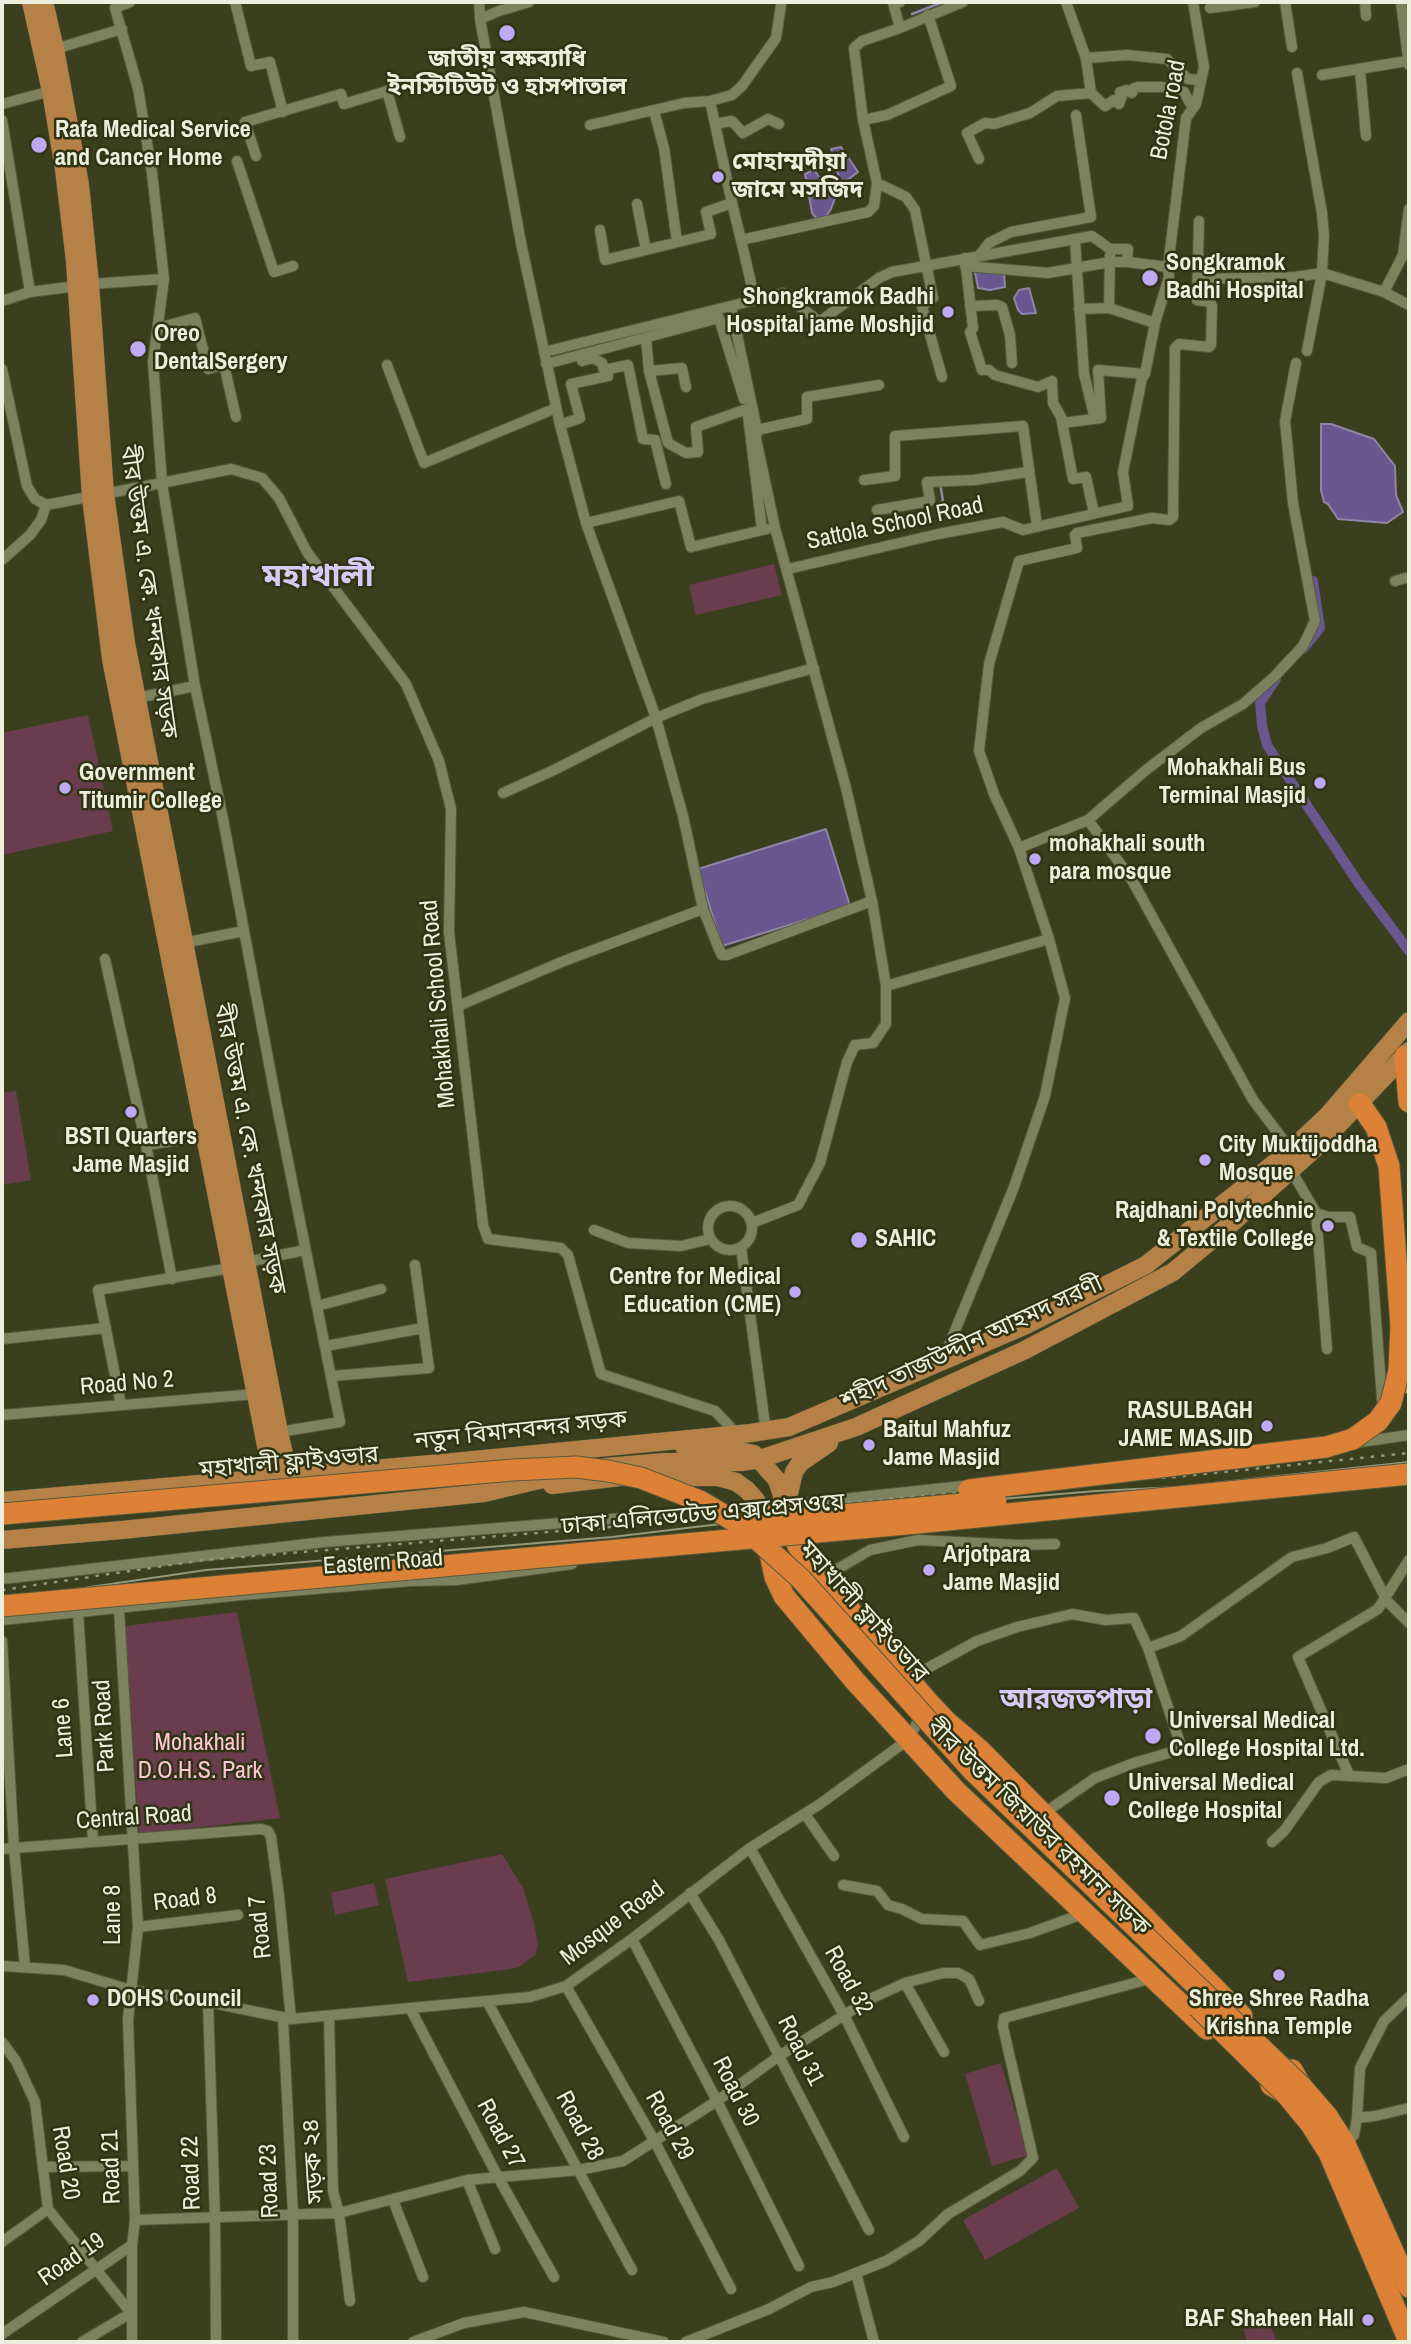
<!DOCTYPE html>
<meta charset="utf-8">
<style>
body{margin:0}
#map{position:relative;width:1411px;height:2344px;overflow:hidden;background:#3a3f1e;font-family:"Archivo Narrow",sans-serif}
canvas{display:block}
.frame{position:absolute;inset:0;border:4px solid #ebefdb;pointer-events:none}
</style>
<div id="map">
<canvas width="1411" height="2344"></canvas>
<div class="frame"></div>
</div>
<script>
const ctx = document.querySelector('canvas').getContext('2d');
ctx.lineJoin = 'round';
function fillPath(path, color) { ctx.fillStyle = color; ctx.fill(path, 'evenodd'); }
const shape = rows => new Path2D(rows.map(r => 'M' + r).join(''));
function strokePath(path, color, width, dash) { ctx.strokeStyle = color; ctx.lineWidth = width; ctx.lineCap = dash ? 'butt' : 'round'; ctx.setLineDash(dash || []); ctx.stroke(path); }
function write(font, color, halo, rows, align = 'center') {
  ctx.font = font + ' "Archivo Narrow","Noto Sans Bengali",sans-serif'; ctx.lineWidth = 5; ctx.setLineDash([]); ctx.textBaseline = 'middle'; ctx.strokeStyle = halo; ctx.fillStyle = color; for (const [text, x, y, turn = 0] of rows) {
    ctx.save(); ctx.translate(x, y); ctx.rotate((+turn || 0) * Math.PI / 180); ctx.textAlign = isNaN(turn) ? turn : align; if (halo) ctx.strokeText(text, 0, 0); ctx.fillText(text, 0, 0); ctx.restore();
  }
}
fillPath(shape([
 [774,564,782,595,696,615,689,585],
 [88,715,113,831,2,855,2,733],
 [16,1091,31,1180,2,1185,2,1093],
 [237,1612,280,1818,139,1834,125,1626],
 [502,1854,523,1888,534,1923,538,1944,536,1954,519,1967,511,1969,408,1982,385,1879],
 [374,1883,379,1905,335,1915,331,1893],
 [1001,2063,1028,2155,992,2166,965,2074],
 [1057,2168,1079,2208,985,2260,963,2220],
 [1268,2319,1277,2342,1248,2342,1243,2329]
]), '#6a3d4e');
const water = shape([
 [841,147,858,172,841,185,831,149,841,147],
 [814,170,835,198,831,209,825,218,817,219,812,213,805,174,814,170],
 [973,261,992,265,1004,273,1005,287,990,290,978,288,973,261],
 [1029,288,1036,313,1022,314,1018,310,1014,298,1019,290,1029,288],
 [1321,424,1331,424,1374,439,1395,466,1396,495,1403,512,1387,523,1338,519,1328,504,1324,502,1321,490,1321,424],
 [826,829,850,906,722,946,698,869,826,829]
]);
fillPath(water, '#68588f');
strokePath(water, '#8f85a6', 2);
strokePath(shape([
 [912,14,943,2],
 [940,483,943,501],
 [941,502,943,513]
]), '#8f85a6', 2.5);
strokePath(shape([
 [1303,649,1320,628,1313,581],
 [1276,679,1260,703,1262,726,1267,745,1359,884,1409,951]
]), '#68588f', 10);
const street = shape([
 [235,2,251,66,270,62,283,112],
 [479,2,480,19,499,11,529,2],
 [1285,2,1292,47],
 [1365,2,1366,16],
 [1401,2,1409,65],
 [1210,8,1255,2],
 [480,19,521,243,560,425,586,523,656,718,683,816,703,909,719,949,722,955,727,955,872,901],
 [900,28,893,3,900,2],
 [55,49,122,29],
 [1086,58,1127,55,1167,59,1188,79,1199,80],
 [1360,70,1366,136],
 [1297,73,1322,213,1324,236,1322,273,1307,351],
 [1322,75,1407,61],
 [1091,93,1105,106,1114,100,1119,104,1122,96,1120,92,1127,90,1132,93,1134,88,1138,87,1162,87,1184,92,1190,103,1196,104],
 [710,101,732,203],
 [2,104,51,91],
 [654,111,664,148,677,242],
 [2,120,30,292],
 [863,120,887,115,951,86,928,15],
 [715,124,732,121,743,133,768,119,779,124],
 [590,125,684,103,710,101,732,95,742,86,776,38,781,5],
 [256,156,245,122,341,94,344,104,387,91,400,137],
 [979,159,967,133,985,123,994,124,1030,113,1057,96,1091,93,1086,58,1066,2],
 [237,161,274,272,293,266],
 [637,204,646,250],
 [600,230,605,260,711,234,706,212,732,203,741,240],
 [1075,240,1084,374,1095,419],
 [1110,255,1109,308,1155,323],
 [979,256,989,243,1011,232,1091,217,1076,115],
 [965,258,973,328,970,332,982,370,989,370,995,375,1038,387,1052,381,1053,403,1061,417,1073,479,1086,477,1094,513],
 [965,266,1048,273,1110,262,1127,262],
 [1168,267,1186,118,1196,104,1204,67,1193,2],
 [1198,279,1295,277,1322,273,1384,292,1409,305],
 [90,284,164,279],
 [1384,292,1403,255,1409,209],
 [755,300,783,293,817,320,822,320,879,278,892,272,1092,236,1110,249,1128,249,1127,262,1168,267,1169,277,1155,323,1145,374,1142,378,1123,472,1128,506,1023,530,1003,522,938,534,788,569],
 [2,301,30,292,77,286],
 [731,306,757,430,756,439,775,528,846,788,872,901,886,986,886,1024,873,1043,855,1045,847,1062,820,1163,798,1205,752,1223],
 [970,306,997,305,1002,307,1010,335,1012,363],
 [1079,309,1109,308],
 [158,328,195,318,208,369,224,365,236,417],
 [646,338,649,371,668,443,686,453,698,452,696,427,747,409],
 [544,352,755,300,741,240,868,212,874,206,877,183],
 [582,361,593,358,602,363,604,370,628,365,643,439,655,440,666,484],
 [546,364,719,318,744,399],
 [387,365,424,463,556,408],
 [2,369,27,486,35,499,46,505],
 [649,371,682,368,686,387],
 [942,377,922,306,933,298,915,210,906,197,877,183,863,120,854,48,862,41,900,28,963,2],
 [748,415,762,530],
 [1062,423,1101,418,1098,370,1145,374],
 [560,425,580,418,571,384,608,376,607,369],
 [757,430,807,419,807,397,879,385],
 [864,480,895,476,895,436,1023,426,1037,526],
 [877,510,930,501,927,482,974,480,1028,472],
 [586,523,679,501,691,547,767,529],
 [2,560,30,535,41,520,46,505,162,483,153,362,164,279,152,173,138,88,115,8,130,2],
 [1395,581,1409,577],
 [132,699,195,686],
 [503,793,554,770,656,718,702,699,814,668],
 [1088,820,1132,880,1253,1100,1291,1150],
 [1019,848,1088,820,1146,770,1201,728,1243,704,1274,677,1303,646,1315,621,1293,503,1285,421,1296,363],
 [183,943,244,931],
 [105,959,146,1145,172,1279],
 [886,986,1049,939],
 [458,1006,564,961,703,909],
 [146,1145,206,1136],
 [1291,1170,1316,1213,1328,1217,1350,1217,1357,1247,1371,1253,1382,1399],
 '708 1228a22 22 0 1 1 44 0a22 22 0 1 1-44 0Z',
 [1316,1213,1327,1349],
 [594,1230,628,1243,681,1246,710,1239],
 [741,1247,766,1432],
 [247,1262,305,1250],
 [317,1306,381,1289],
 [2,1339,106,1328],
 [326,1346,423,1328],
 [943,1360,1014,1187,1045,1096,1065,998,1049,939,1019,848,994,794,979,751,989,664,1019,561,1077,548,1075,535,1077,533,1152,518,1169,520,1173,517,1175,348,1179,344,1209,347,1211,345,1212,306,1210,302,1197,300,1199,221],
 [332,1376,429,1368,415,1265],
 [121,1405,98,1290,231,1268],
 [2,1415,256,1394],
 [279,1432,340,1422,276,1101,223,819,195,686,162,483,231,469,262,478,279,498,307,552,406,684,439,761,451,809,449,932,483,1225,488,1239,561,1248,568,1255,601,1374,715,1411,737,1434],
 [1353,1443,1409,1435],
 [787,1505,972,1485],
 [822,1578,870,1550,918,1540,1019,1545,1055,1544],
 [2,1579,325,1542,661,1515],
 [1384,1598,1409,1623],
 [119,1610,138,1927,128,2020,135,2220,132,2245,132,2342],
 [78,1612,93,1841],
 [2,1620,241,1595,411,1581,457,1580,572,1564],
 [2,1641,14,1848,25,1967],
 [908,1679,977,1641,1017,1627,1072,1614,1106,1620,1134,1618,1148,1648,1181,1636,1292,1557,1327,1548,1354,1537,1385,1597],
 [1349,1775,1298,1657,1378,1609,1409,1560],
 [805,1814,834,1856],
 [1043,1814,1095,1778,1134,1763,1182,1749,1148,1648],
 [1272,1842,1284,1831,1319,1782,1331,1775,1386,1778,1409,1769],
 [750,1848,844,2015,904,2137],
 [2,1849,261,1829,268,1831,271,1837,279,1896,291,2019],
 [843,1885,877,1891,888,1905,902,1909,922,1919,963,1921,980,1945,1030,1933,1085,1913],
 [690,1893,719,1940,869,2230],
 [138,1927,238,1915],
 [632,1939,717,2101,799,2266],
 [2,1966,64,1970,131,1990,208,2002,291,2019,530,1997,566,1986,632,1939,750,1848,820,1804,909,1739,923,1711],
 [905,1983,944,2052],
 [566,1986,655,2142,731,2289],
 [208,2002,215,2218,216,2342],
 [488,2003,632,2270],
 [411,2010,498,2177,554,2277],
 [329,2017,333,2191,339,2213,350,2301],
 [283,2018,293,2215,293,2342],
 [2,2042,16,2061,35,2102,48,2209,131,2313,82,2342],
 [1357,2118,1375,2116,1409,2108],
 [1345,2144,1354,2135,1357,2118,1360,2068,1384,2021,1409,1997],
 [44,2167,133,2166],
 [467,2180,495,2249],
 [393,2200,423,2277],
 [135,2220,339,2213,467,2180,579,2170,623,2161,717,2101,779,2056,870,1999,905,1983,943,1973,958,1973,969,1979,979,2001],
 [2,2242,48,2209],
 [856,2273,874,2342],
 [2,2334,132,2245],
 [413,2342,464,2323,524,2312,664,2342],
 [686,2342,769,2309,811,2287,833,2282,886,2261,919,2241,948,2214,1020,2171,1033,2158,1003,2027,1004,2018,1153,1978]
]);
const primary = shape([
 [31,2,51,91,64,169,75,261,91,497,111,659,274,1486],
 [44,2,55,49,80,185,90,284,105,494,126,643,279,1432,284,1454,297,1483],
 [685,1449,729,1449,754,1454,777,1480,786,1508],
 [606,1467,664,1462,742,1462,760,1459,856,1427,1025,1350,1173,1272,1233,1222,1321,1143,1409,1051],
 [552,1485,620,1477,718,1477,736,1482,747,1490,756,1500,761,1510],
 [2,1501,443,1463,751,1433,789,1427,1024,1326,1146,1265,1291,1150,1328,1115,1409,1021],
 [787,1502,794,1472,800,1463,829,1443],
 [2,1540,122,1530,484,1493,564,1474]
]);
const highway = shape([
 [1405,1056,1409,1102],
 [1360,1104,1376,1127,1389,1166,1401,1326,1409,1383],
 [786,1508,786,1517,798,1546,810,1563,928,1702,947,1722,981,1751,1242,2016],
 [761,1510,775,1577,784,1596,855,1681,956,1791,1207,2029],
 [1292,2070,1301,2086,1327,2116,1345,2144,1409,2287],
 [1271,2085,1286,2094,1310,2123,1329,2153,1409,2341]
]);
strokePath(street, '#565a3c', 12);
strokePath(primary, '#565a3c', 19);
strokePath(highway, '#565a3c', 23);
strokePath(street, '#7c825e', 10);
strokePath(primary, '#b68146', 18);
strokePath(highway, '#dd8136', 21);
strokePath(shape([
 [2,1600,206,1570,612,1537,762,1519,1096,1491,1176,1487,1409,1462]
]), '#93987d', 2);
strokePath(shape([
 [2,1590,204,1560,611,1527,761,1510,1095,1481,1175,1477,1409,1453]
]), '#93987d', 2.5, [3.5, 7]);
const highwayBridge = shape([
 [969,1490,1326,1447,1353,1439,1378,1421,1391,1403,1399,1370,1401,1326],
 [2,1514,513,1470,576,1467,608,1471,641,1478,700,1501,741,1525,801,1579,973,1771,1301,2086],
 [743,1524,996,1501],
 [2,1606,917,1523,1409,1474],
 [1198,2007,1286,2094]
]);
strokePath(highwayBridge, '#565a3c', 23, []);
strokePath(highwayBridge, '#dd8136', 21);
for (const [x, y, r, color] of [
 [507,33,9,"#bea9f5"],
 [39,145,9,"#bea9f5"],
 [718,177,7,"#bea9f5"],
 [1150,278,9,"#bea9f5"],
 [948,312,7,"#bea9f5"],
 [138,349,9,"#bea9f5"],
 [1320,783,7,"#bea9f5"],
 [65,788,7,"#bea9f5"],
 [1035,859,7,"#bea9f5"],
 [131,1112,7,"#bea9f5"],
 [1205,1160,7,"#bea9f5"],
 [1328,1226,7,"#bea9f5"],
 [859,1240,9,"#bea9f5"],
 [795,1292,7,"#bea9f5"],
 [1267,1426,7,"#bea9f5"],
 [869,1445,7,"#bea9f5"],
 [929,1570,7,"#bea9f5"],
 [1153,1736,9,"#bea9f5"],
 [1112,1798,9,"#bea9f5"],
 [1279,1975,7,"#bea9f5"],
 [93,2000,7,"#bea9f5"],
 [1368,2320,7,"#bea9f5"]
]) { const dot = new Path2D(); dot.arc(x, y, r, 0, 2 * Math.PI); ctx.fillStyle = color; ctx.fill(dot); strokePath(dot, '#303413', 2.5); }
write('bold 24px', '#ebefdb', '#303413', [
 ["জাতীয় বক্ষব্যাধি",507,60,"center"],
 ["ইনস্টিটিউট ও হাসপাতাল",507,88,"center"],
 ["Rafa Medical Service",55,131],
 ["and Cancer Home",55,159],
 ["মোহাম্মদীয়া",732,163],
 ["জামে মসজিদ",732,191],
 ["Songkramok",1166,264],
 ["Badhi Hospital",1166,292],
 ["Shongkramok Badhi",934,298,"right"],
 ["Hospital jame Moshjid",934,326,"right"],
 ["Oreo",154,335],
 ["DentalSergery",154,363],
 ["Mohakhali Bus",1306,769,"right"],
 ["Terminal Masjid",1306,797,"right"],
 ["Government",79,774],
 ["Titumir College",79,802],
 ["mohakhali south",1049,845],
 ["para mosque",1049,873],
 ["BSTI Quarters",131,1138,"center"],
 ["Jame Masjid",131,1166,"center"],
 ["City Muktijoddha",1219,1146],
 ["Mosque",1219,1174],
 ["Rajdhani Polytechnic",1314,1212,"right"],
 ["& Textile College",1314,1240,"right"],
 ["SAHIC",875,1240],
 ["Centre for Medical",781,1278,"right"],
 ["Education (CME)",781,1306,"right"],
 ["RASULBAGH",1253,1412,"right"],
 ["JAME MASJID",1253,1440,"right"],
 ["Baitul Mahfuz",883,1431],
 ["Jame Masjid",883,1459],
 ["Arjotpara",943,1556],
 ["Jame Masjid",943,1584],
 ["Universal Medical",1169,1722],
 ["College Hospital Ltd.",1169,1750],
 ["Universal Medical",1128,1784],
 ["College Hospital",1128,1812],
 ["DOHS Council",107,2000],
 ["Shree Shree Radha",1279,2000,"center"],
 ["Krishna Temple",1279,2028,"center"],
 ["BAF Shaheen Hall",1354,2320,"right"]
], 'left');
write('24px', '#ebefdb', '#303413', [
 ["Botola road",1169,110,-79],
 ["Sattola School Road",895,524,-12],
 ["বীর উত্তম এ. কে. খন্দকার সড়ক",148,592,82],
 ["Mohakhali School Road",439,1004,-95],
 ["বীর উত্তম এ. কে. খন্দকার সড়ক",249,1149,79],
 ["শহীদ তাজউদ্দীন আহমদ সরণী",972,1343,-25],
 ["Road No 2",127,1384,-5],
 ["নতুন বিমানবন্দর সড়ক",521,1431,-6],
 ["মহাখালী ফ্লাইওভার",289,1463,-5],
 ["ঢাকা এলিভেটেড এক্সপ্রেসওয়ে",703,1515,-5],
 ["Eastern Road",383,1563,-4],
 ["মহাখালী ফ্লাইওভার",863,1612,48],
 ["Park Road",105,1726,-93],
 ["Lane 6",64,1728,-94],
 ["Central Road",134,1818,-4],
 ["বীর উত্তম জিয়াউর রহমান সড়ক",1038,1828,44],
 ["Road 8",185,1900,-7],
 ["Lane 8",114,1915,-90],
 ["Mosque Road",613,1924,-37],
 ["Road 7",261,1927,-96],
 ["Road 32",848,1981,61],
 ["Road 31",800,2051,63],
 ["Road 30",735,2092,63],
 ["Road 28",579,2126,62],
 ["Road 29",669,2126,61],
 ["Road 27",500,2134,62],
 ["সড়ক ২৪",314,2161,-94],
 ["Road 20",65,2163,81],
 ["Road 21",112,2167,-92],
 ["Road 22",192,2173,-92],
 ["Road 23",270,2181,-92],
 ["Road 19",72,2260,-35]
]);
write('24px', '#ffc5d9', '#303413', [
 ["Mohakhali",200,1744],
 ["D.O.H.S. Park",200,1772]
]);
write('bold 28px', '#d5cbf6', '#303413', [
 ["আরজতপাড়া",1076,1700]
]);
write('bold 32px', '#d5cbf6', '#303413', [
 ["মহাখালী",318,577]
]);
</script>
